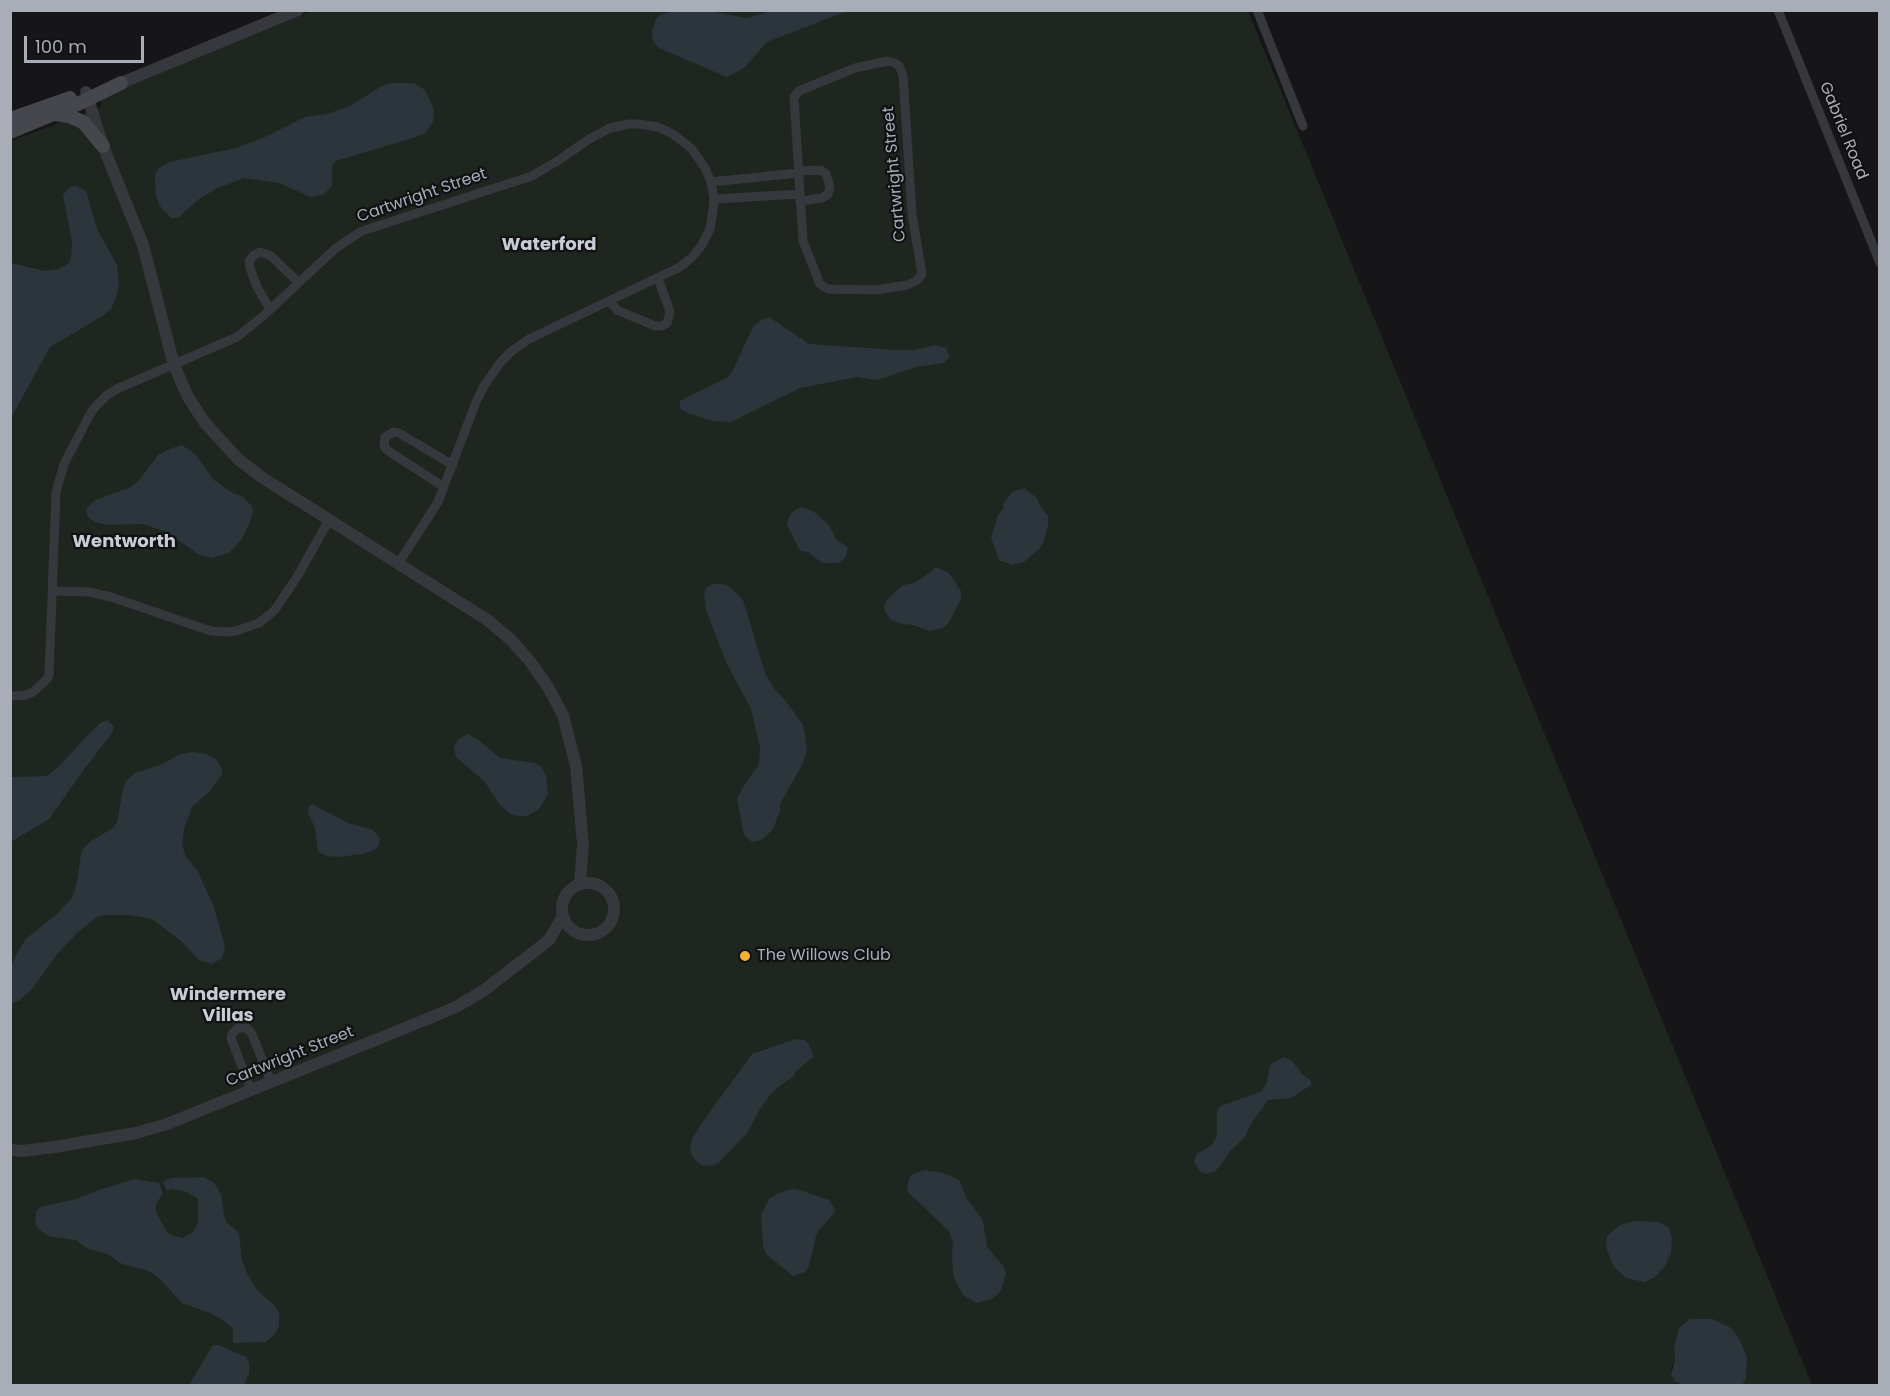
<!DOCTYPE html>
<style>
body{margin:0}
#map{position:relative;width:1890px;height:1396px;overflow:hidden;background:#161618;font-family:Poppins,sans-serif}
canvas{display:block}
.frame{position:absolute;inset:0;border:12px solid #a8adb8;pointer-events:none}
.scale{position:absolute;left:24px;top:36px;width:120px;height:27px;box-sizing:border-box;border:3px solid #a8adb8;border-top:0;padding-left:8px;font-size:18px;line-height:21px;white-space:nowrap;color:#a8adb8;-webkit-text-stroke:4px #111113;paint-order:stroke}
</style>
<div id="map">
<canvas width="1890" height="1396"></canvas>
<div class="frame"></div>
<div class="scale">100 m</div>
</div>
<script>
const ctx = document.querySelector('canvas').getContext('2d');
ctx.lineJoin = 'round';
function fillPath(path, color) { ctx.fillStyle = color; ctx.fill(path, 'evenodd'); }
const shape = rows => new Path2D(rows.map(r => 'M' + r).join(''));
function strokePath(path, color, width, dash) { ctx.strokeStyle = color; ctx.lineWidth = width; ctx.lineCap = dash ? 'butt' : 'round'; ctx.setLineDash(dash || []); ctx.stroke(path); }
function write(font, color, halo, rows, align = 'center') {
  ctx.font = font + ' Poppins,sans-serif'; ctx.lineWidth = 4.5; ctx.setLineDash([]); ctx.textBaseline = 'middle'; ctx.strokeStyle = halo; ctx.fillStyle = color; for (const [text, x, y, turn = 0] of rows) {
    ctx.save(); ctx.translate(x, y); ctx.rotate((+turn || 0) * Math.PI / 180); ctx.textAlign = isNaN(turn) ? turn : align; if (halo) ctx.strokeText(text, 0, 0); ctx.fillText(text, 0, 0); ctx.restore();
  }
}
fillPath(shape([
 [311,11,1248,11,1812,1385,1742,1385,1746,1379,1730,1327,1713,1319,1691,1319,1674,1348,1675,1361,1671,1368,1676,1382,1683,1386,11,1386,11,141,101,107,101,99,123,87]
]), '#1e261f');
fillPath(shape([
 [676,11,709,11,747,18,772,11,847,11,767,42,744,68,727,77,657,47,653,40,652,32,656,19,662,14],
 [392,83,414,83,425,90,434,109,433,122,425,133,419,136,336,161,332,165,332,186,323,195,311,197,279,183,244,178,218,188,199,199,178,218,171,218,160,206,156,196,155,175,158,169,169,162,236,148,265,137,305,117,327,114,350,106,382,86],
 [76,186,86,191,97,229,117,265,119,283,116,298,111,309,101,317,50,347,11,418,11,263,45,271,59,269,69,263,71,257,72,242,63,195,70,187],
 [769,317,809,344,898,350,914,350,936,345,946,348,949,354,949,358,943,363,916,367,877,380,857,377,800,388,731,422,712,421,685,412,680,408,680,401,685,398,727,378,733,370,753,327,761,320],
 [182,445,195,454,214,480,231,492,243,497,252,506,253,510,250,522,242,539,229,553,211,558,198,554,164,531,143,524,107,525,95,522,89,518,86,513,87,508,95,500,131,487,141,478,158,455,172,448],
 [1024,488,1037,498,1040,506,1048,516,1048,526,1043,543,1040,548,1024,562,1012,565,999,560,991,538,998,515,1004,508,1003,504,1012,492],
 [802,507,813,511,828,524,837,540,847,547,847,555,843,560,838,563,822,563,808,552,800,551,787,525,788,519,791,514,795,510],
 [935,567,949,573,961,591,961,599,948,624,942,628,930,631,910,624,904,625,890,619,885,611,884,606,886,601,898,589,904,585,914,583,931,572],
 [714,584,723,584,730,587,743,600,765,673,775,690,786,701,803,725,805,735,807,750,803,763,780,804,780,811,773,829,763,839,758,841,752,842,744,835,737,798,745,784,759,765,760,747,751,709,727,664,706,610,704,593,707,587],
 [107,720,114,727,112,733,85,768,49,819,11,842,11,777,48,776,63,762,86,737,100,723],
 [467,734,476,738,500,758,535,763,541,767,546,775,548,794,539,809,527,816,518,816,511,814,500,805,485,782,456,757,454,747,458,740],
 [193,752,207,754,216,759,222,769,222,774,210,791,192,807,184,829,182,845,186,857,197,870,214,907,225,947,222,958,212,964,199,960,181,941,152,919,129,915,106,915,97,917,77,933,57,954,33,988,20,1000,11,1005,11,968,16,955,26,939,58,913,71,899,76,887,81,854,83,849,91,841,113,828,117,823,123,788,126,781,135,773,163,764,178,755],
 [312,804,348,823,373,830,380,839,379,845,374,850,362,854,339,857,327,856,318,852,315,828,308,812,309,807],
 [796,1039,804,1040,808,1043,813,1054,813,1057,795,1072,794,1076,781,1085,770,1095,760,1109,747,1133,718,1163,714,1165,704,1166,696,1161,691,1154,690,1147,693,1137,702,1123,752,1054],
 [1284,1057,1292,1061,1302,1074,1311,1081,1311,1085,1291,1098,1268,1100,1252,1122,1245,1137,1230,1151,1221,1165,1214,1172,1206,1174,1200,1171,1194,1162,1197,1154,1212,1145,1217,1135,1217,1111,1221,1106,1262,1091,1267,1082,1269,1069,1271,1064],
 [924,1170,940,1172,957,1179,960,1182,967,1199,980,1216,983,1221,987,1247,1004,1267,1006,1274,1001,1290,997,1295,991,1299,976,1303,963,1295,956,1282,953,1273,952,1254,953,1244,949,1231,908,1192,907,1189,909,1178,913,1174],
 [204,1177,214,1183,221,1194,224,1216,226,1222,239,1233,242,1260,247,1273,257,1290,274,1305,279,1313,279,1326,276,1332,270,1339,265,1342,233,1343,233,1329,226,1322,210,1313,182,1303,157,1276,146,1270,122,1264,108,1254,88,1249,76,1240,48,1236,41,1231,35,1224,36,1212,40,1207,76,1199,96,1191,134,1179,159,1183,163,1193,156,1204,156,1212,167,1232,173,1236,183,1238,193,1232,198,1223,198,1199,187,1192,172,1189,167,1191,163,1182,171,1178],
 [792,1189,800,1190,829,1200,835,1209,834,1213,820,1229,816,1236,809,1266,805,1272,793,1276,766,1254,763,1245,761,1215,769,1199,777,1194],
 [1634,1221,1659,1222,1668,1227,1672,1238,1671,1253,1665,1266,1654,1278,1644,1282,1626,1278,1613,1266,1606,1247,1607,1236,1620,1225],
 [1690,1319,1713,1319,1730,1327,1738,1337,1747,1357,1746,1379,1742,1385,1683,1385,1676,1382,1671,1374,1675,1361,1674,1348,1679,1328],
 [213,1345,218,1345,246,1357,249,1363,249,1373,244,1385,189,1385]
]), '#2c353c');
strokePath(shape([
 [1257,10,1303,126],
 [1778,10,1880,263],
 [888,61,895,63,899,66,903,75,912,214,922,274,916,281,907,285,876,290,828,289,820,284,803,241,794,97,799,91,855,68,888,61],
 [798,171,821,170,826,174,830,187,828,194,822,198,800,201],
 [711,182,798,173],
 [714,199,800,194],
 [609,301,617,310,655,326,662,326,667,323,670,312,658,278],
 [270,309,257,287,250,268,249,261,254,255,260,252,271,256,298,282],
 [444,487,387,450,384,446,385,437,394,432,399,433,453,465],
 [52,591,90,592,111,597,211,631,228,632,236,631,259,623,274,611,297,577,329,520],
 [13,696,26,695,33,692,47,679,49,675,56,492,64,464,89,416,94,408,107,395,119,388,237,337,262,317,336,248,362,231,532,176,559,160,589,139,610,128,629,124,639,124,658,127,673,134,692,149,705,168,711,182,714,199,713,210,710,229,702,245,691,258,680,267,529,339,512,351,500,363,484,386,476,402,438,502,398,564],
 [251,1090,231,1038,232,1034,238,1028,247,1028,252,1034,271,1082]
]), '#37383d', 9);
strokePath(shape([
 [121,83,298,10],
 [86,92,103,146,143,245,174,365,188,397,205,423,239,460,263,478,489,621,511,640,529,660,548,687,563,715,576,766,583,845,580,883],
 '562 909a26 26 0 1 1 52 0a26 26 0 1 1-52 0Z',
 [10,1150,22,1151,55,1147,136,1133,167,1124,415,1024,456,1007,483,991,549,940,563,916]
]), '#37383d', 12);
strokePath(shape([
 [55,114,69,116,83,122,103,146],
 [10,119,70,98],
 [10,132,80,103,121,83]
]), '#45474d', 14);
for (const [x, y, r, color] of [
 [745,956,6,"#f2b134"]
]) { const dot = new Path2D(); dot.arc(x, y, r, 0, 2 * Math.PI); ctx.fillStyle = color; ctx.fill(dot); strokePath(dot, '#111113', 2); }
write('16px', '#a8adb8', '#111113', [
 ["Gabriel Road",1843,131,68],
 ["Cartwright Street",895,174,-95],
 ["Cartwright Street",422,196,-19],
 ["Cartwright Street",290,1057,-22]
]);
write('16px', '#a8adb8', '#111113', [
 ["The Willows Club",757,956]
], 'left');
write('bold 18px', '#c9ccd4', '#111113', [
 ["Waterford",549,245],
 ["Wentworth",124,542],
 ["Windermere",228,995],
 ["Villas",228,1016]
]);
</script>
